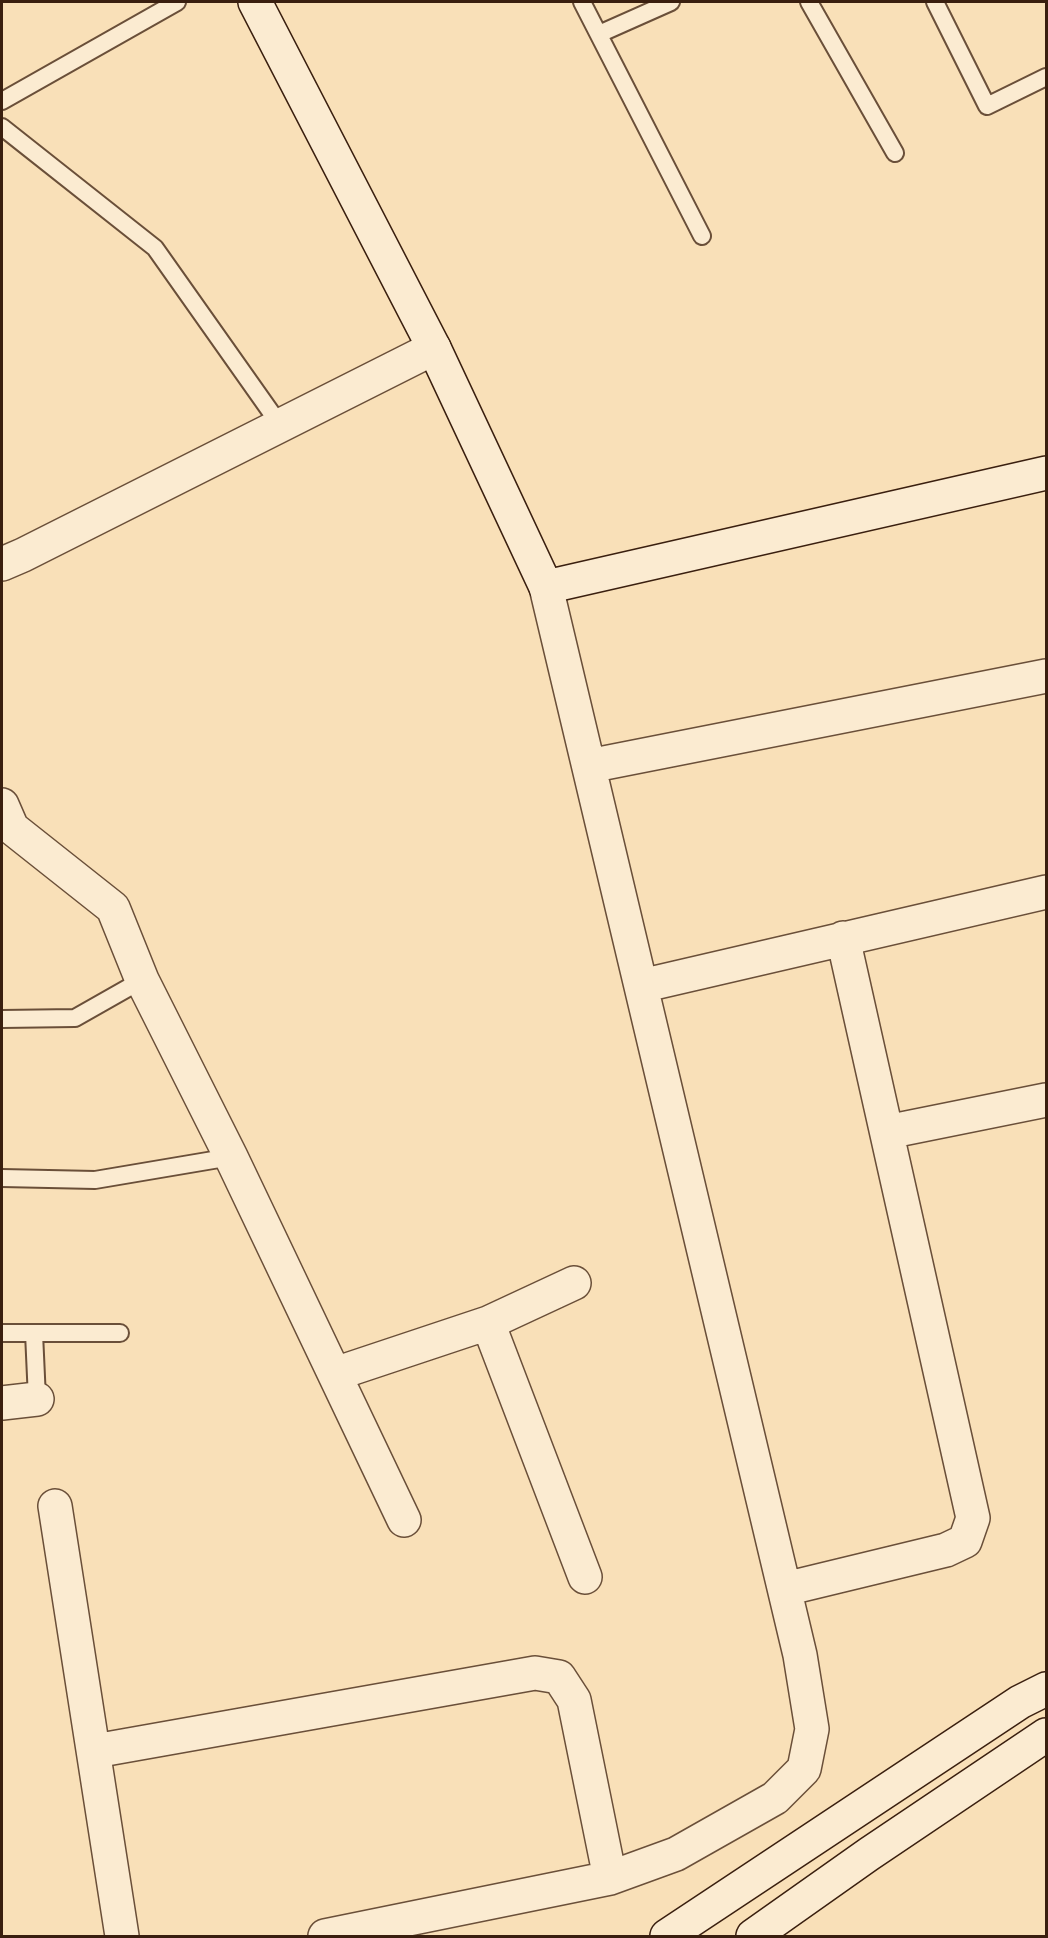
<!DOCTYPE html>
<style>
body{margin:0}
#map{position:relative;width:1048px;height:1938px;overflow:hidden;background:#f9e0b8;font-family:"Libre Bodoni",serif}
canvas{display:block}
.frame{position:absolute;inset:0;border:3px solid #3a1f0f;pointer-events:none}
</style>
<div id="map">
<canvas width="1048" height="1938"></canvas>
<div class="frame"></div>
</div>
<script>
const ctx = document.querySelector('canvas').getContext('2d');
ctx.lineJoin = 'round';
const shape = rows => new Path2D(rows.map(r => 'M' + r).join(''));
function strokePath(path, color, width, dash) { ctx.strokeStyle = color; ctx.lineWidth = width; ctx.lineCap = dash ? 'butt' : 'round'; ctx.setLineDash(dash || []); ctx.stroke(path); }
const lane = shape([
 [582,2,702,236],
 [809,2,895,153],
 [935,2,987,106,1046,77],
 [599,34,671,2],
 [2,101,177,2],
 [2,127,155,248,280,425,277,426],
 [2,1019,75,1018,142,980],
 [2,1178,95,1180,231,1157],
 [2,1333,120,1333],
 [34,1333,37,1399]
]);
const street = shape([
 [2,564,23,555,434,348],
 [589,766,1046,676],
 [2,805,12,828,113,908,142,980,231,1157,404,1520],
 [641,986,1046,892],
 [887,1132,1046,1100],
 [488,1323,585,1577],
 [335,1374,488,1323,574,1283],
 [2,1403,37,1399],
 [55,1506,122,1936],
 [785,1589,946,1550,965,1541,973,1518,843,938],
 [95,1751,535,1673,559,1677,574,1700,610,1878],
 [325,1936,610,1878,676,1854,775,1798,804,1769,812,1729,800,1655,546,587]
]);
const secondary = shape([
 [255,2,434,348,546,587,1046,473],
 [667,1936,1020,1702,1046,1689],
 [753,1936,869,1854,1046,1735]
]);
strokePath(lane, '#6a4f39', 20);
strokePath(street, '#6a4f39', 36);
strokePath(secondary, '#3a1f0f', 36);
strokePath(lane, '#fbebd1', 16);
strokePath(street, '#fbebd1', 33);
strokePath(secondary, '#fbebd1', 33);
</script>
